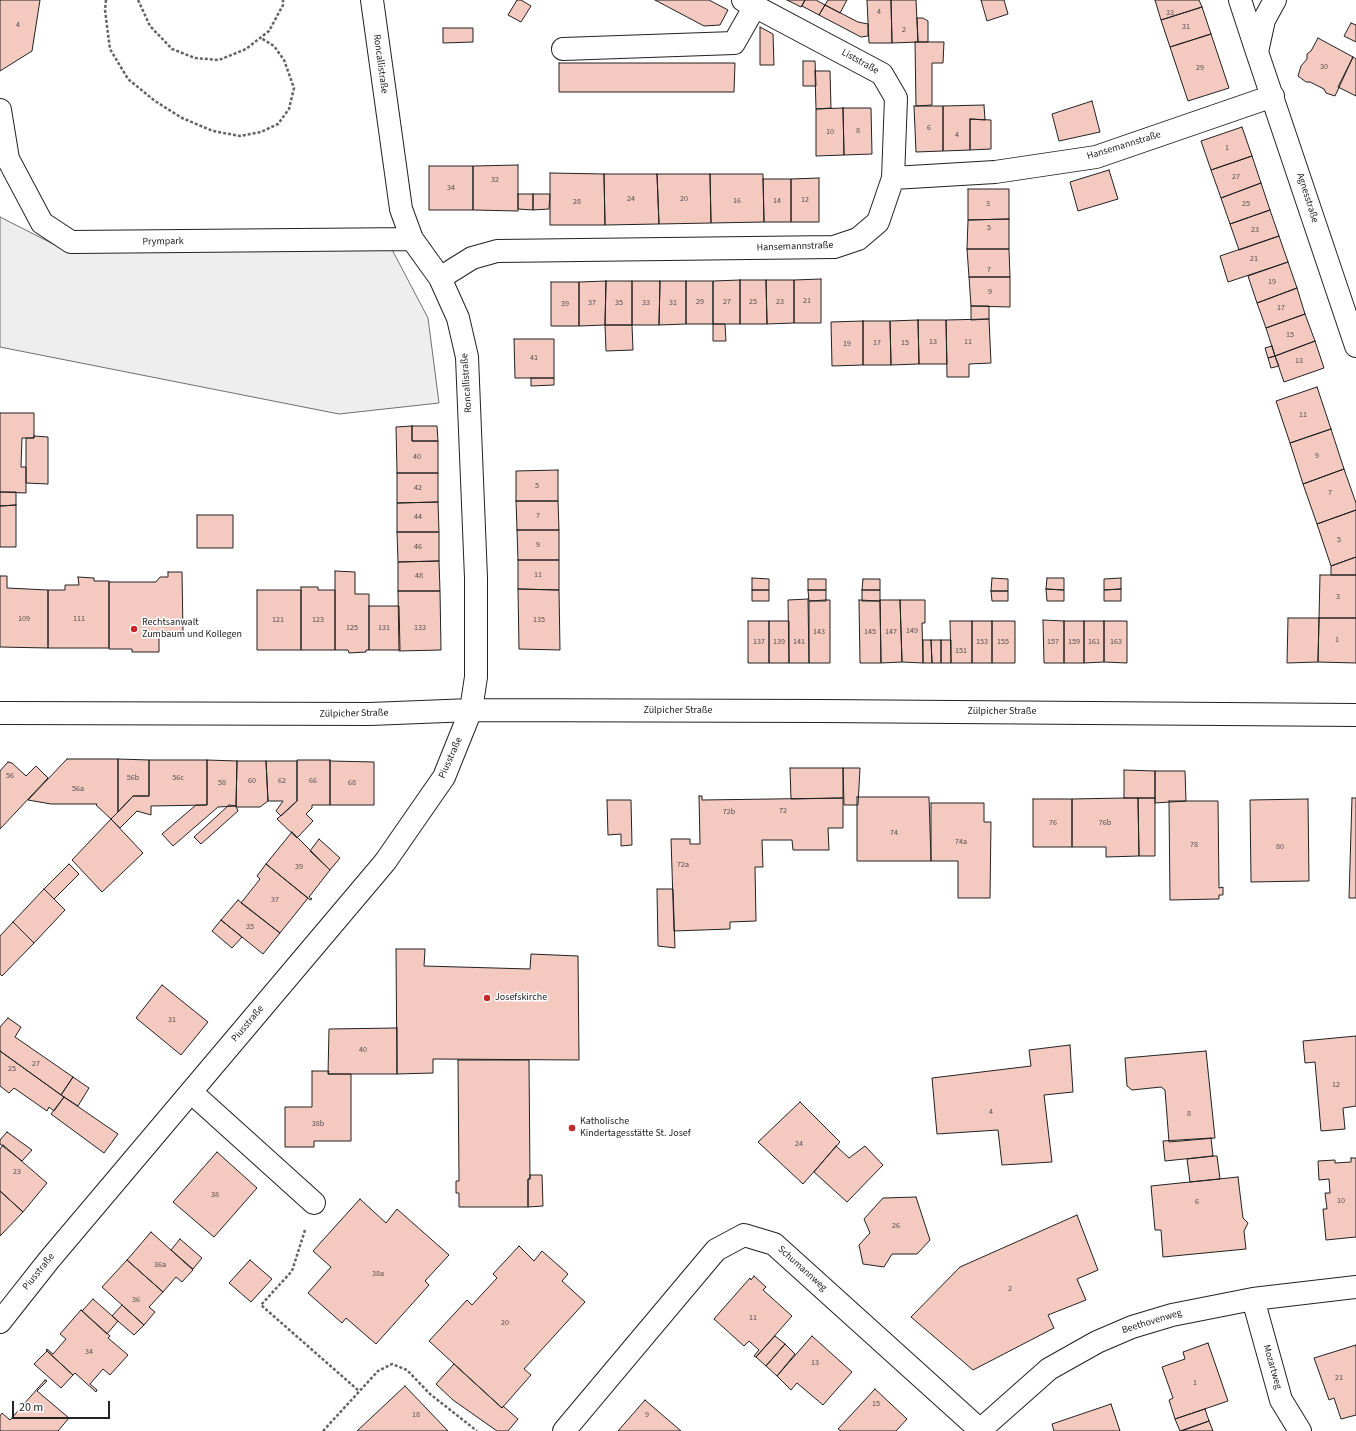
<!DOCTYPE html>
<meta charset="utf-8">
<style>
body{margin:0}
#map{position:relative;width:1356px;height:1431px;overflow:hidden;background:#fff;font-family:"Source Sans 3",sans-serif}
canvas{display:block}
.scale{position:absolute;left:12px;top:1401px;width:98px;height:18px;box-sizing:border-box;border:2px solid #222;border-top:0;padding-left:5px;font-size:12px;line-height:14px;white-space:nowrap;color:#222;-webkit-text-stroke:3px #fff;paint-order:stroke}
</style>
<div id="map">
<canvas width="1356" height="1431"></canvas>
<div class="scale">20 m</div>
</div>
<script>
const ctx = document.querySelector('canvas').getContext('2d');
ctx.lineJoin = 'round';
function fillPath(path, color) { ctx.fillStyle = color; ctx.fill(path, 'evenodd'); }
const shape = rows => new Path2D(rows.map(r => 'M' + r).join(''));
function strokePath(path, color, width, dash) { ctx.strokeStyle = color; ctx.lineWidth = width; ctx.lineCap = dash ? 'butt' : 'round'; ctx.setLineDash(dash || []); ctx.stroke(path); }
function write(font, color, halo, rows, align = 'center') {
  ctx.font = font + ' "Source Sans 3",sans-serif'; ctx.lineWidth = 3; ctx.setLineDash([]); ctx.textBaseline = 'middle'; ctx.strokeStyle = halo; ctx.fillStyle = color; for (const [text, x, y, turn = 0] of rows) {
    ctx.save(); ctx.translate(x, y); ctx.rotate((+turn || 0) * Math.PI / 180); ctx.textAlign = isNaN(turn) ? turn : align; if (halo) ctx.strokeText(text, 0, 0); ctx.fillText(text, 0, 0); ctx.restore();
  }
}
const green = shape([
 [0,217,63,249,388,242,428,318,439,403,339,414,0,347,0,217]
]);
fillPath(green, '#eee');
strokePath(green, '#6f6f6f', 1);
const building = shape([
 [0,0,40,0,32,51,0,71,0,0],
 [517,0,521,0,531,6,521,22,508,15,517,0],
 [655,0,709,0,728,10,720,25,704,26,655,0],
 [787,0,805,0,801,7,787,0],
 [805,0,816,0,825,5,819,15,802,6,805,0],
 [828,0,847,0,840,13,825,5,828,0],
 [867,0,891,0,892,43,869,43,867,0],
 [891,0,916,0,918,42,892,43,891,0],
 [981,0,1004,0,1008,14,987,21,981,0],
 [1155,0,1199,0,1202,7,1161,20,1155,0],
 [825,5,858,22,868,24,868,36,861,37,819,15,825,5],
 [1202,7,1211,34,1170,47,1161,20,1202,7],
 [917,18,923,18,928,21,928,42,918,42,917,18],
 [1351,23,1356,25,1356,42,1344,36,1351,23],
 [760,27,773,34,774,65,760,65,760,27],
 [443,28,473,28,473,42,443,43,443,28],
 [1211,34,1229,88,1188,101,1170,47,1211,34],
 [1318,38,1353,57,1335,96,1326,93,1324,89,1310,82,1306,82,1298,76,1301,66,1307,59,1307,54,1311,51,1318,38],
 [915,42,944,42,943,63,932,63,932,105,916,106,915,42],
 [1353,57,1356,59,1356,96,1338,87,1353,57],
 [803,61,815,61,816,86,803,86,803,61],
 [559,63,735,63,734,92,559,92,559,63],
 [815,71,830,71,831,108,816,109,815,71],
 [1092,101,1100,132,1059,141,1052,114,1092,101],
 [984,105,985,120,970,119,970,150,943,151,943,106,984,105],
 [914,106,943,106,943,151,916,152,914,106],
 [843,108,844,155,816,156,816,109,843,108],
 [843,108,871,108,872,154,844,155,843,108],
 [970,119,991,120,991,149,970,150,970,119],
 [1242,127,1252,156,1211,170,1201,141,1242,127],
 [1252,156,1261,183,1221,198,1211,170,1252,156],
 [518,165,518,211,473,210,473,166,518,165],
 [429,166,473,166,473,210,429,210,429,166],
 [1109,170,1118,199,1078,211,1070,182,1109,170],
 [550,173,604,174,605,225,550,225,550,173],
 [604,174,657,174,659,224,605,225,604,174],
 [657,174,710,174,711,223,659,224,657,174],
 [710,174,763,174,764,222,711,223,710,174],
 [819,178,819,222,791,222,791,179,819,178],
 [763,179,791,179,791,222,764,222,763,179],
 [1261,183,1270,210,1230,224,1221,198,1261,183],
 [968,189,1009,189,1009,219,968,220,968,189],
 [518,194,533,194,533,210,518,209,518,194],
 [533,194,550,194,549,209,533,210,533,194],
 [1270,210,1279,236,1239,250,1230,224,1270,210],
 [1009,219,1009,249,967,249,968,220,1009,219],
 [1279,236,1288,262,1228,282,1220,256,1279,236],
 [967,249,1009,249,1010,277,969,277,967,249],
 [1288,262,1297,288,1257,303,1248,276,1288,262],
 [969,277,1010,277,1010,307,971,306,969,277],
 [821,279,821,323,794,323,794,280,821,279],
 [740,280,766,280,767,324,740,324,740,280],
 [740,280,740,324,713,324,713,281,740,280],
 [766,280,794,280,794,323,767,324,766,280],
 [606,281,605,325,579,326,579,282,606,281],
 [606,281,632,281,632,325,605,325,606,281],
 [632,281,660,281,659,325,632,325,632,281],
 [660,281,686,281,686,324,659,325,660,281],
 [686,281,713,281,713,324,686,324,686,281],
 [551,282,579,282,579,326,551,326,551,282],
 [1297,288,1305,314,1266,328,1257,303,1297,288],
 [971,306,989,306,989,319,971,320,971,306],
 [1305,314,1315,341,1275,356,1266,328,1305,314],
 [989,319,991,363,969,364,969,377,947,377,946,320,989,319],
 [918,320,946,320,947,364,919,364,918,320],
 [918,320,919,364,891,365,890,321,918,320],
 [863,321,890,321,891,365,863,365,863,321],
 [863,321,863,365,832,366,831,322,863,321],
 [713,324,725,324,726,341,713,341,713,324],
 [605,325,632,325,633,350,606,351,605,325],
 [514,339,554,339,554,378,515,378,514,339],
 [1315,341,1324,368,1284,382,1275,356,1315,341],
 [1272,346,1275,356,1268,358,1265,348,1272,346],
 [1275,356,1279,366,1271,368,1268,358,1275,356],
 [531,378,554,378,554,385,531,386,531,378],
 [1317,387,1331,429,1290,443,1276,401,1317,387],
 [0,413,34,413,34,438,22,438,21,467,26,467,26,493,0,492,0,413],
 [412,426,437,426,438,441,412,441,412,426],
 [412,426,412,441,438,441,438,473,397,473,396,427,412,426],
 [1331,429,1344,469,1303,484,1290,443,1331,429],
 [34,436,48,437,48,484,26,483,26,438,34,438,34,436],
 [1344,469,1356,503,1356,510,1317,524,1303,484,1344,469],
 [558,470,558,501,516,501,516,471,558,470],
 [397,473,438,473,438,502,397,503,397,473],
 [0,492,16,492,16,505,0,506,0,492],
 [516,501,558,501,559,530,517,530,516,501],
 [438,502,439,532,397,532,397,503,438,502],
 [16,505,16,547,0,547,0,506,16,505],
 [1356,510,1356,557,1331,566,1317,524,1356,510],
 [197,515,233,515,233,548,197,548,197,515],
 [517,530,559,530,559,560,518,560,517,530],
 [397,532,439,532,439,561,398,562,397,532],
 [1356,557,1356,575,1331,575,1331,566,1356,557],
 [518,560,559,560,559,590,518,589,518,560],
 [439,561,440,591,398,591,398,562,439,561],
 [335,571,355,572,355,594,369,594,369,650,366,650,366,652,349,653,348,650,335,650,335,571],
 [168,572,182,572,183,633,159,634,159,652,132,652,132,649,109,649,109,582,156,582,160,577,168,577,168,572],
 [1320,575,1356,575,1356,618,1319,618,1320,575],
 [0,576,7,576,7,588,48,590,48,648,0,647,0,576],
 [78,577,94,578,94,581,109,581,109,648,48,648,48,590,65,590,65,585,79,585,78,577],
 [752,578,769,579,769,590,752,590,752,578],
 [992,578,1008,579,1008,591,991,591,992,578],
 [1047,578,1064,578,1064,590,1046,589,1047,578],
 [1121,578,1121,589,1104,590,1104,579,1121,578],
 [808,579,826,579,826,590,808,590,808,579],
 [863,579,880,579,880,590,862,590,863,579],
 [301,587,318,587,318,590,335,590,335,650,301,650,301,587],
 [518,589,559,590,560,650,519,649,518,589],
 [1046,589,1064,590,1064,601,1047,601,1046,589],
 [1121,589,1121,601,1104,601,1104,590,1121,589],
 [257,590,301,590,301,650,257,650,257,590],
 [752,590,769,590,769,601,752,601,752,590],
 [808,590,826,590,826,601,809,601,808,590],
 [862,590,880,590,880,601,862,601,862,590],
 [398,591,440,591,441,650,399,651,398,591],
 [991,591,1008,591,1008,601,992,601,991,591],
 [808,599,809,663,789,663,788,600,808,599],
 [826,600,830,600,830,663,809,663,809,601,826,600],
 [859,600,880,601,881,663,860,663,859,600],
 [880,600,900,600,902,662,881,663,880,600],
 [900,600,925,600,925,623,922,623,923,663,902,662,900,600],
 [369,606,399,606,400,650,369,650,369,606],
 [1288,618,1319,618,1318,662,1287,663,1288,618],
 [1319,618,1356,618,1356,663,1318,662,1319,618],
 [1043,620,1064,621,1064,663,1044,663,1043,620],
 [748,621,769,621,769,663,748,663,748,621],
 [769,621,789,621,789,663,769,663,769,621],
 [950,621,972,621,972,663,951,663,950,621],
 [972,621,992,621,992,663,972,663,972,621],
 [992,621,1015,621,1015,663,992,663,992,621],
 [1064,621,1084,621,1084,663,1064,663,1064,621],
 [1084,621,1104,621,1104,662,1084,663,1084,621],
 [1104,621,1127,621,1127,663,1104,662,1104,621],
 [923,640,931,640,932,663,923,663,923,640],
 [931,640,941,640,941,663,932,663,931,640],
 [941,640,951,640,951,663,941,663,941,640],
 [67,759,118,759,118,812,111,819,96,805,97,804,51,804,28,800,67,759],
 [118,759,149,760,149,796,133,796,118,812,118,759],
 [149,760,207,760,207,805,151,806,151,815,137,811,120,828,111,819,118,812,133,796,149,796,149,760],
 [207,760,237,761,236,806,218,807,173,846,162,834,196,805,207,805,207,760],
 [330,760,330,805,312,805,312,808,306,814,313,821,297,838,277,819,297,801,297,760,330,760],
 [237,761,266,761,268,801,260,807,236,807,237,761],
 [266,761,297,761,297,801,281,816,276,811,283,801,268,801,266,761],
 [330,761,374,762,374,805,330,805,330,761],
 [8,762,12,763,26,776,36,766,48,778,0,829,0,771,8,762],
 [790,768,843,768,843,798,791,799,790,768],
 [843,768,860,768,858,805,844,805,843,768],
 [1124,770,1155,771,1155,798,1124,798,1124,770],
 [1155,771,1185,771,1186,801,1155,803,1155,771],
 [699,796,702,796,702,800,843,798,843,828,828,828,829,850,793,850,792,840,762,840,763,867,755,867,756,921,730,922,730,929,674,931,671,839,690,839,690,844,700,844,699,796],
 [857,797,929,797,931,861,857,861,857,797],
 [1124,798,1138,798,1139,856,1106,857,1106,847,1072,847,1072,799,1124,798],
 [1138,798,1155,798,1155,856,1139,856,1138,798],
 [1352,798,1356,798,1356,898,1349,898,1352,798],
 [1033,799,1072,799,1072,847,1033,847,1033,799],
 [1308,799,1309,881,1251,882,1250,800,1308,799],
 [607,800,631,800,632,845,621,846,621,834,608,835,607,800],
 [1169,801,1218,801,1219,888,1223,887,1223,895,1219,895,1219,899,1170,900,1169,801],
 [931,803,984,803,984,822,991,822,990,898,958,898,958,861,931,861,931,803],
 [229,805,236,806,238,811,201,844,194,837,229,805],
 [111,819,143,853,102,892,72,860,111,819],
 [292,832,330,870,309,897,312,899,310,900,266,864,292,832],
 [319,839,340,858,330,870,310,851,319,839],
 [69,864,79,874,54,899,44,889,69,864],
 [266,864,308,898,280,933,241,903,260,879,257,876,266,864],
 [44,889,65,910,34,943,13,922,44,889],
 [657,889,673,889,675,948,658,946,657,889],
 [238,900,280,933,263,954,221,920,238,900],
 [221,920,242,937,232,948,212,931,221,920],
 [13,922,34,943,2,976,0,974,0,936,13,922],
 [396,949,425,949,424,966,530,969,531,954,578,956,579,1060,433,1059,433,1073,397,1074,396,949],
 [162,985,208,1022,181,1055,136,1018,162,985],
 [8,1018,21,1027,15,1037,73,1077,61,1095,0,1051,0,1027,8,1018],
 [397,1028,397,1074,328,1074,329,1029,397,1028],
 [1356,1036,1356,1106,1343,1108,1345,1129,1321,1131,1315,1062,1305,1063,1303,1041,1356,1036],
 [1070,1045,1073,1092,1044,1095,1052,1162,1002,1165,998,1130,937,1134,932,1078,1031,1066,1029,1050,1070,1045],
 [0,1051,64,1097,54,1111,49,1107,47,1111,14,1088,9,1093,0,1086,0,1051],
 [1206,1051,1215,1138,1169,1142,1165,1090,1161,1087,1132,1090,1127,1086,1125,1058,1206,1051],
 [458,1060,529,1060,530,1179,528,1179,528,1207,459,1207,459,1193,456,1193,456,1181,459,1181,458,1060],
 [312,1071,329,1071,328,1074,351,1074,351,1141,314,1141,314,1147,285,1147,285,1107,312,1107,312,1071],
 [73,1077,89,1088,78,1106,61,1095,73,1077],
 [64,1097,118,1134,104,1153,51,1114,64,1097],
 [800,1102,840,1142,803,1184,758,1142,800,1102],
 [7,1132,32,1150,22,1161,0,1144,0,1140,7,1132],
 [1211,1138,1213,1156,1165,1161,1163,1141,1211,1138],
 [3,1145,47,1183,23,1212,0,1191,0,1149,3,1145],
 [836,1146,849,1158,865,1146,883,1165,847,1202,814,1172,836,1146],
 [217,1152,257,1188,214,1237,173,1202,217,1152],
 [1213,1156,1217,1156,1220,1179,1190,1182,1187,1159,1213,1156],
 [1351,1158,1356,1158,1356,1237,1326,1240,1323,1209,1327,1209,1325,1193,1330,1193,1329,1179,1319,1180,1318,1161,1335,1160,1335,1163,1351,1162,1351,1158],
 [530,1175,542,1175,543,1206,528,1207,528,1179,530,1179,530,1175],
 [1238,1177,1243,1218,1248,1223,1244,1231,1246,1249,1163,1257,1161,1230,1155,1230,1151,1186,1238,1177],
 [0,1191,23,1212,0,1236,0,1191],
 [916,1197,930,1240,917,1254,892,1254,884,1267,863,1264,859,1245,870,1233,864,1219,883,1198,916,1197],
 [360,1199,386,1223,397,1209,449,1255,425,1281,429,1285,376,1344,346,1318,342,1323,308,1293,331,1267,313,1251,360,1199],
 [1077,1215,1098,1270,1077,1279,1086,1300,1048,1315,1054,1328,973,1370,911,1317,960,1267,1077,1215],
 [151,1232,193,1270,182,1282,176,1277,163,1292,127,1260,151,1232],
 [180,1239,202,1258,193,1269,171,1250,180,1239],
 [519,1246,534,1261,542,1251,568,1274,562,1281,585,1302,524,1369,531,1375,502,1408,429,1341,467,1300,472,1305,497,1278,493,1274,519,1246],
 [127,1260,163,1292,149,1307,155,1312,144,1325,102,1287,127,1260],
 [250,1260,272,1279,251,1302,229,1283,250,1260],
 [754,1276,766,1287,763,1290,792,1316,756,1357,754,1356,759,1350,749,1341,744,1346,714,1319,750,1278,751,1280,754,1276],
 [93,1299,118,1321,107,1334,82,1311,93,1299],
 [122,1305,144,1325,134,1335,112,1316,122,1305],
 [81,1310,110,1336,108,1338,128,1355,110,1375,103,1369,90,1384,97,1390,96,1392,75,1373,73,1375,46,1350,47,1349,53,1354,66,1339,60,1334,81,1310],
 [775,1336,785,1344,766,1366,756,1357,775,1336],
 [812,1336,852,1372,823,1405,797,1383,791,1390,777,1376,812,1336],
 [1208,1343,1228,1401,1175,1419,1169,1400,1173,1398,1162,1367,1185,1359,1183,1352,1208,1343],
 [785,1344,795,1354,777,1376,766,1366,785,1344],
 [1356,1345,1356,1415,1341,1419,1334,1398,1329,1400,1314,1358,1356,1345],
 [47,1351,73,1375,61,1388,34,1364,47,1351],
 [454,1364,502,1408,503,1406,518,1419,508,1431,497,1431,453,1400,436,1384,454,1364],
 [45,1380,47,1381,37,1391,69,1418,58,1431,0,1431,0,1416,2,1413,10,1420,45,1380],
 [405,1386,448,1431,357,1431,405,1386],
 [875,1389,907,1419,896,1431,841,1431,838,1429,875,1389],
 [645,1400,681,1431,618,1431,645,1400],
 [1111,1404,1120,1431,1054,1431,1052,1424,1111,1404],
 [1205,1409,1209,1421,1180,1431,1175,1419,1205,1409],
 [1209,1421,1213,1431,1182,1431,1209,1421]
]);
fillPath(building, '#f3c9c0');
strokePath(building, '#222', 1);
const minor = shape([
 [743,0,882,74,896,98,893,178],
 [1240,0,1257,52],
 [1275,0,1264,20,1257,52,1356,346],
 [563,49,734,43,755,6],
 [0,110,8,159,42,223,71,242,412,239],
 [440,278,472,258,497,251,834,247,858,239,878,222,893,178,995,172,1096,157,1273,96],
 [0,713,370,714,471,710,821,711,1356,715],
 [191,1092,314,1203],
 [1253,1299,1281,1400,1300,1431],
 [0,1322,49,1260,385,862,444,777,471,710,476,677,476,578,467,357,458,318,440,278,412,239,401,209,372,0],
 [564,1431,716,1250,744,1235,774,1244,980,1430],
 [979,1431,1049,1369,1097,1342,1132,1327,1172,1315,1253,1299,1356,1287]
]);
strokePath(minor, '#222', 24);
strokePath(shape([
 [106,0,105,10,110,49,128,79,155,101,182,118,213,131,240,136,261,132,278,124,289,109,294,88,284,60,274,46,261,38],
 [138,0,150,26,172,49,195,58,219,60,246,49,269,31,283,5,283,0],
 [305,1230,292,1271,261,1305,359,1391],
 [323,1431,378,1371,392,1364,407,1370,430,1394,477,1431]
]), '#646464', 2.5, [3, 2]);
strokePath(minor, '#fff', 22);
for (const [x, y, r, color] of [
 [134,629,4,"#c62828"],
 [487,998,4,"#c62828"],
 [572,1128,4,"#c62828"]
]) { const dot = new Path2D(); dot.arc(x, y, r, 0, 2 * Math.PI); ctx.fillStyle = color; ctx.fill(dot); strokePath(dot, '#fff', 1.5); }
write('8px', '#564c4a', null, [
 ["4",879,12],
 ["33",1170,13],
 ["4",18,25],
 ["31",1186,27],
 ["2",904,30],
 ["30",1324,67],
 ["29",1200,68],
 ["6",929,128],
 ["8",858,131],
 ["10",830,132],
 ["4",957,135],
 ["1",1227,148],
 ["27",1236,177],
 ["32",495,180],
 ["34",451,188],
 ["24",631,199],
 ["20",684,199],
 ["12",805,200],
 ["16",737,201],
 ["14",777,201],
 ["28",577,202],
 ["3",988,204],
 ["25",1246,204],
 ["5",989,228],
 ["23",1255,230],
 ["21",1254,259],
 ["7",989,270],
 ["19",1272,282],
 ["9",990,292],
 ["21",807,301],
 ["29",700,302],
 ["27",727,302],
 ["25",753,302],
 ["23",780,302],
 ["37",592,303],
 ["35",619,303],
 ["33",646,303],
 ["31",673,303],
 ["39",565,304],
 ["17",1281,308],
 ["15",1290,335],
 ["13",933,342],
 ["11",968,342],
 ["17",877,343],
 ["15",905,343],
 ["19",847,344],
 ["41",534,358],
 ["13",1299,361],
 ["11",1303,415],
 ["9",1317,456],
 ["40",417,457],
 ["5",537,486],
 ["42",418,488],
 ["7",1330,493],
 ["7",538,516],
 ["44",418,517],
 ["5",1339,540],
 ["9",538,545],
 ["46",418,547],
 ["11",538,575],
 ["48",419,576],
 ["3",1338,597],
 ["109",24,619],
 ["111",79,619],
 ["121",278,620],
 ["123",318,620],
 ["135",539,620],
 ["125",352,628],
 ["131",384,628],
 ["133",420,628],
 ["149",912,631],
 ["143",819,632],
 ["145",870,632],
 ["147",891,632],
 ["1",1337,640],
 ["137",759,642],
 ["139",779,642],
 ["141",799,642],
 ["153",982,642],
 ["155",1003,642],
 ["157",1053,642],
 ["159",1074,642],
 ["161",1094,642],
 ["163",1116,642],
 ["151",961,651],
 ["56",10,776],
 ["56b",133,778],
 ["56c",178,778],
 ["60",252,781],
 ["62",282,781],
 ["66",313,781],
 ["58",222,783],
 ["68",352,783],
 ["56a",78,789],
 ["72",783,811],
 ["72b",729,812],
 ["76",1053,823],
 ["76b",1105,823],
 ["74",894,833],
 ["74a",961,842],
 ["78",1194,845],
 ["80",1280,847],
 ["72a",683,865],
 ["39",299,867],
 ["37",275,900],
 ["35",250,927],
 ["31",172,1020],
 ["40",363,1050],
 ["27",36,1064],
 ["25",12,1069],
 ["12",1336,1085],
 ["4",991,1112],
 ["8",1189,1114],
 ["38b",318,1124],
 ["24",799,1144],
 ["23",17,1172],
 ["38",215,1195],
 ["10",1341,1201],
 ["6",1197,1202],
 ["26",896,1226],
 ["36a",160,1265],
 ["38a",378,1274],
 ["2",1010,1289],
 ["36",136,1300],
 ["11",753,1318],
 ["20",505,1323],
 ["34",89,1352],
 ["13",815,1363],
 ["21",1339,1378],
 ["1",1195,1383],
 ["15",876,1404],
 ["18",416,1415],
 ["9",647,1415]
]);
write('10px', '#222', '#fff', [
 ["Liststraße",860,62,29],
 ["Roncallistraße",380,64,82],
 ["Hansemannstraße",1124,146,-17],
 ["Agnesstraße",1307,198,72],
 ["Prympark",163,242,-1],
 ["Hansemannstraße",795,247,-2],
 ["Roncallistraße",467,383,-94],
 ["Zülpicher Straße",678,711],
 ["Zülpicher Straße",1002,712],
 ["Zülpicher Straße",354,714,-1],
 ["Piusstraße",451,758,-66],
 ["Piusstraße",248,1024,-50],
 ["Schumannweg",802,1269,42],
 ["Piusstraße",39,1272,-51],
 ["Beethovenweg",1152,1322,-17],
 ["Mozartweg",1272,1367,74]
]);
write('10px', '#222', '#fff', [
 ["Rechtsanwalt",142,623],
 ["Zumbaum und Kollegen",142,635],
 ["Josefskirche",495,998],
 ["Katholische",580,1122],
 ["Kindertagesstätte St. Josef",580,1134]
], 'left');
</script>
